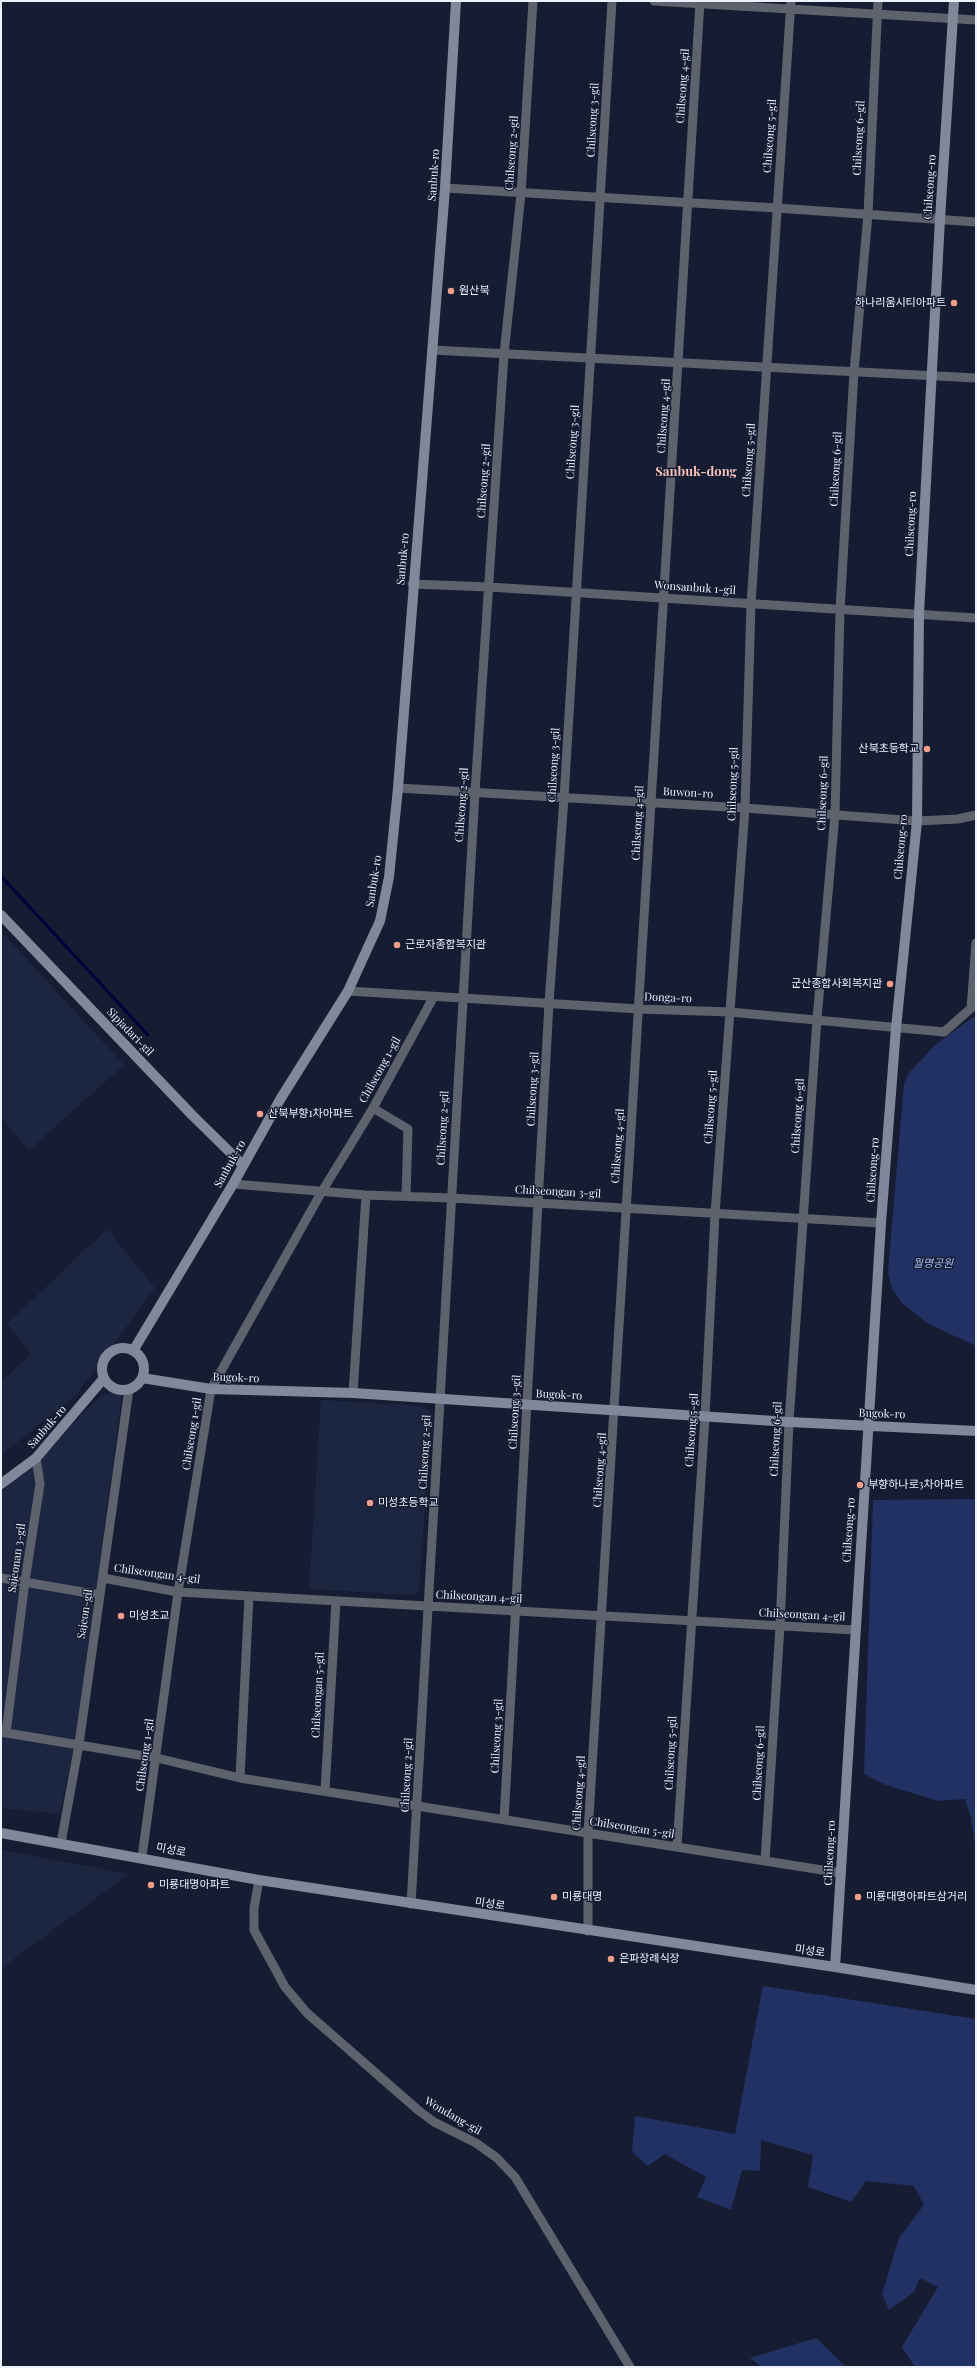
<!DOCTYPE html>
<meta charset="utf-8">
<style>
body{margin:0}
#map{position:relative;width:977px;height:2368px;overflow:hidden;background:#161d32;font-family:"Playfair Display",serif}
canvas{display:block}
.frame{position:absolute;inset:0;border:2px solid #ecf1fd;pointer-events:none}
</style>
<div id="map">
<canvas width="977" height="2368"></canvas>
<div class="frame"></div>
</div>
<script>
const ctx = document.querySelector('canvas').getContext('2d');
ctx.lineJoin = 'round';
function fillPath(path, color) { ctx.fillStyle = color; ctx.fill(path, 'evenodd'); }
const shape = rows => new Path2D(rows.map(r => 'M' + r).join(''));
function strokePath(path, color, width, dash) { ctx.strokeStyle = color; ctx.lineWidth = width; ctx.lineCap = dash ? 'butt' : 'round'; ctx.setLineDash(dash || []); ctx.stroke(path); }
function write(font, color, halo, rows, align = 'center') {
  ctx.font = font + ' "Playfair Display","Noto Sans KR",serif'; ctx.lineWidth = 3; ctx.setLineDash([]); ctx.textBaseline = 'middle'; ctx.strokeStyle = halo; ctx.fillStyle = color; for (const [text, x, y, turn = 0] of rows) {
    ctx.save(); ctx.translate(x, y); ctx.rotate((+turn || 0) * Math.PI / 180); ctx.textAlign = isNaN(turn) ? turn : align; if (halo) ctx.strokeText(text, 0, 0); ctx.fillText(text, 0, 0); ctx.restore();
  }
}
fillPath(shape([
 [1,931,124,1065,29,1150,1,1118],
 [107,1229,155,1288,77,1394,1,1455,1,1382,31,1354,7,1324],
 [111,1392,122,1395,78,1722,60,1814,1,1808,1,1492,101,1396],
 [321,1400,422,1406,429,1410,431,1417,419,1590,414,1595,309,1589],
 [1,1850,129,1874,3,1967,1,1967]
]), '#1d2641');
fillPath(shape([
 [976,1015,976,1346,927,1323,902,1303,892,1289,888,1271,904,1084,909,1073,935,1045],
 [976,1499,976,1854,971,1817,965,1799,938,1801,886,1785,864,1774,873,1500],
 [763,1986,976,2019,976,2367,915,2367,902,2347,938,2287,920,2278,914,2292,889,2310,882,2294,899,2238,924,2205,914,2186,866,2181,851,2202,808,2187,813,2155,761,2140,760,2171,742,2170,731,2210,697,2197,706,2177,665,2154,648,2166,632,2152,635,2116,735,2134],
 [816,2338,846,2367,762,2367,750,2358]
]), '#223163');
strokePath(shape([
 [1,876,148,1035]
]), '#03003c', 3);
strokePath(shape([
 [654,1,976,20],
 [445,188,777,208,976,222],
 [432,350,976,378],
 [412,584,489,587,976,618],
 [398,788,745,808,917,821,958,819,976,815],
 [348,991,639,1009,730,1012,944,1032,976,1004],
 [971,1008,976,943],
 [373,1108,408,1129,406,1196],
 [233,1184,366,1195,451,1198,881,1223],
 [353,1393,366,1195],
 [1,1578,100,1595],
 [103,1578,178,1592,855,1630],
 [1,1732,157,1758,240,1778,841,1873],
 [6,1733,25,1581,40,1484,36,1458],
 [240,1778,249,1596],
 [325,1791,336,1601],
 [504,1820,549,1003,564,798,612,1],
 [61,1843,79,1744,129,1389],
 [677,1847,705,1417,715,1214,745,808,751,604,791,1],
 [142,1857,178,1592,211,1389,321,1193,373,1108,433,998],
 [765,1861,780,1626,789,1422,817,1019,835,814,840,610,854,372,868,214,878,1],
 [259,1880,254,1908,254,1930,285,1987,307,2013,418,2110,434,2122,476,2143,497,2158,515,2177,630,2367],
 [411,1904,475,792,504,354,521,194,533,1],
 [588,1931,588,1833,700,1]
]), '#5d626d', 9);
strokePath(shape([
 [1,915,193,1116,243,1165],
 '102 1369a21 21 0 1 1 42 0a21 21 0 1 1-42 0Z',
 [133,1351,233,1184,281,1098,348,991,380,921,389,877,398,788,445,188,456,1],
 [142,1378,211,1389,353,1393,789,1422,976,1431],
 [1,1484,36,1458,104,1378],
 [1,1833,259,1880,835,1967,976,1990],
 [835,1967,881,1223,896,1028,917,821,919,614,940,219,954,1]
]), '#81889a', 10);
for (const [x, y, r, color] of [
 [451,291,4,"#f49e8a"],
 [954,303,4,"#f49e8a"],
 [927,749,4,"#f49e8a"],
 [397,945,4,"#f49e8a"],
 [890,984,4,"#f49e8a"],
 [260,1114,4,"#f49e8a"],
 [860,1485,4,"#f49e8a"],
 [370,1503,4,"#f49e8a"],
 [121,1616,4,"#f49e8a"],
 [151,1885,4,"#f49e8a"],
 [554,1897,4,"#f49e8a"],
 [858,1897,4,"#f49e8a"],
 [611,1959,4,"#f49e8a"]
]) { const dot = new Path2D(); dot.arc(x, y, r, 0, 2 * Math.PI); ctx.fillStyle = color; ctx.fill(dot); strokePath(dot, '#161d32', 1.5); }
write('11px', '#ecf1fd', '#161d32', [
 ["Chilseong 4-gil",683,86,-86],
 ["Chilseong 3-gil",593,120,-87],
 ["Chilseong 5-gil",770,136,-86],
 ["Chilseong 6-gil",859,138,-87],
 ["Chilseong 2-gil",512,153,-86],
 ["Sanbuk-ro",434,175,-86],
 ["Chilseong-ro",930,187,-86],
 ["Chilseong 4-gil",664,416,-86],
 ["Chilseong 3-gil",573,442,-86],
 ["Chilseong 5-gil",749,460,-86],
 ["Chilseong 6-gil",836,469,-87],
 ["Chilseong 2-gil",484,481,-86],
 ["Chilseong-ro",911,524,-87],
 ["Sanbuk-ro",403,559,-85],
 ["Wonsanbuk 1-gil",695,588,4],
 ["Chilseong 3-gil",554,765,-87],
 ["Chilseong 5-gil",733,784,-88],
 ["Buwon-ro",688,793,3],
 ["Chilseong 6-gil",823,793,-88],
 ["Chilseong 2-gil",462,805,-86],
 ["Chilseong 4-gil",638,823,-87],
 ["Chilseong-ro",901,847,-85],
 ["Sanbuk-ro",374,881,-81],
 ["Donga-ro",668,998,2],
 ["Sipjadari-gil",130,1032,46],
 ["Chilseong 1-gil",380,1070,-61],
 ["Chilseong 3-gil",533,1089,-87],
 ["Chilseong 5-gil",711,1107,-86],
 ["Chilseong 6-gil",798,1116,-86],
 ["Chilseong 2-gil",443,1128,-87],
 ["Chilseong 4-gil",618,1146,-86],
 ["Sanbuk-ro",230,1164,-61],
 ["Chilseong-ro",873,1170,-86],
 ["Chilseongan 3-gil",558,1192,3],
 ["Bugok-ro",236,1378,2],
 ["Bugok-ro",559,1395,3],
 ["Chilseong 3-gil",515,1412,-87],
 ["Bugok-ro",882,1414,2],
 ["Sanbuk-ro",47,1427,-49],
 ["Chilseong 5-gil",692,1430,-86],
 ["Chilseong 1-gil",192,1434,-81],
 ["Chilseong 6-gil",776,1439,-87],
 ["Chilseong 2-gil",425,1452,-87],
 ["Chilseong 4-gil",600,1470,-86],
 ["Chilseong-ro",849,1530,-86],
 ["Sajeonan 3-gil",17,1558,-82],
 ["Chilseongan 4-gil",157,1574,8],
 ["Chilseongan 4-gil",479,1597,3],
 ["Sajeon-gil",85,1614,-81],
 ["Chilseongan 4-gil",802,1615,3],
 ["Chilseongan 5-gil",318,1695,-87],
 ["Chilseong 3-gil",497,1736,-87],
 ["Chilseong 5-gil",671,1753,-87],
 ["Chilseong 1-gil",145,1755,-82],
 ["Chilseong 6-gil",759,1763,-87],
 ["Chilseong 2-gil",407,1775,-87],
 ["Chilseong 4-gil",579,1793,-86],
 ["Chilseongan 5-gil",632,1828,9],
 ["미성로",171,1850,11],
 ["Chilseong-ro",830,1853,-87],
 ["미성로",490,1904,9],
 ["미성로",810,1951,8],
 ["Wondang-gil",453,2116,30]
]);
write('11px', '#ecf1fd', '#161d32', [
 ["원산북",459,291],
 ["하나리움시티아파트",946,303,"right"],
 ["산북초등학교",919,749,"right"],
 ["근로자종합복지관",405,945],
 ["군산종합사회복지관",882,984,"right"],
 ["산북부향1차아파트",268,1114],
 ["부향하나로3차아파트",868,1485],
 ["미성초등학교",378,1503],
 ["미성초교",129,1616],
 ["미룡대명아파트",159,1885],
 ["미룡대명",562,1897],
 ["미룡대명아파트삼거리",866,1897],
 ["은파장례식장",619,1959]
], 'left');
write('italic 11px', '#a8bff9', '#161d32', [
 ["월명공원",933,1264]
]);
write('bold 13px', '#f7c4b9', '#161d32', [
 ["Sanbuk-dong",696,472]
]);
</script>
